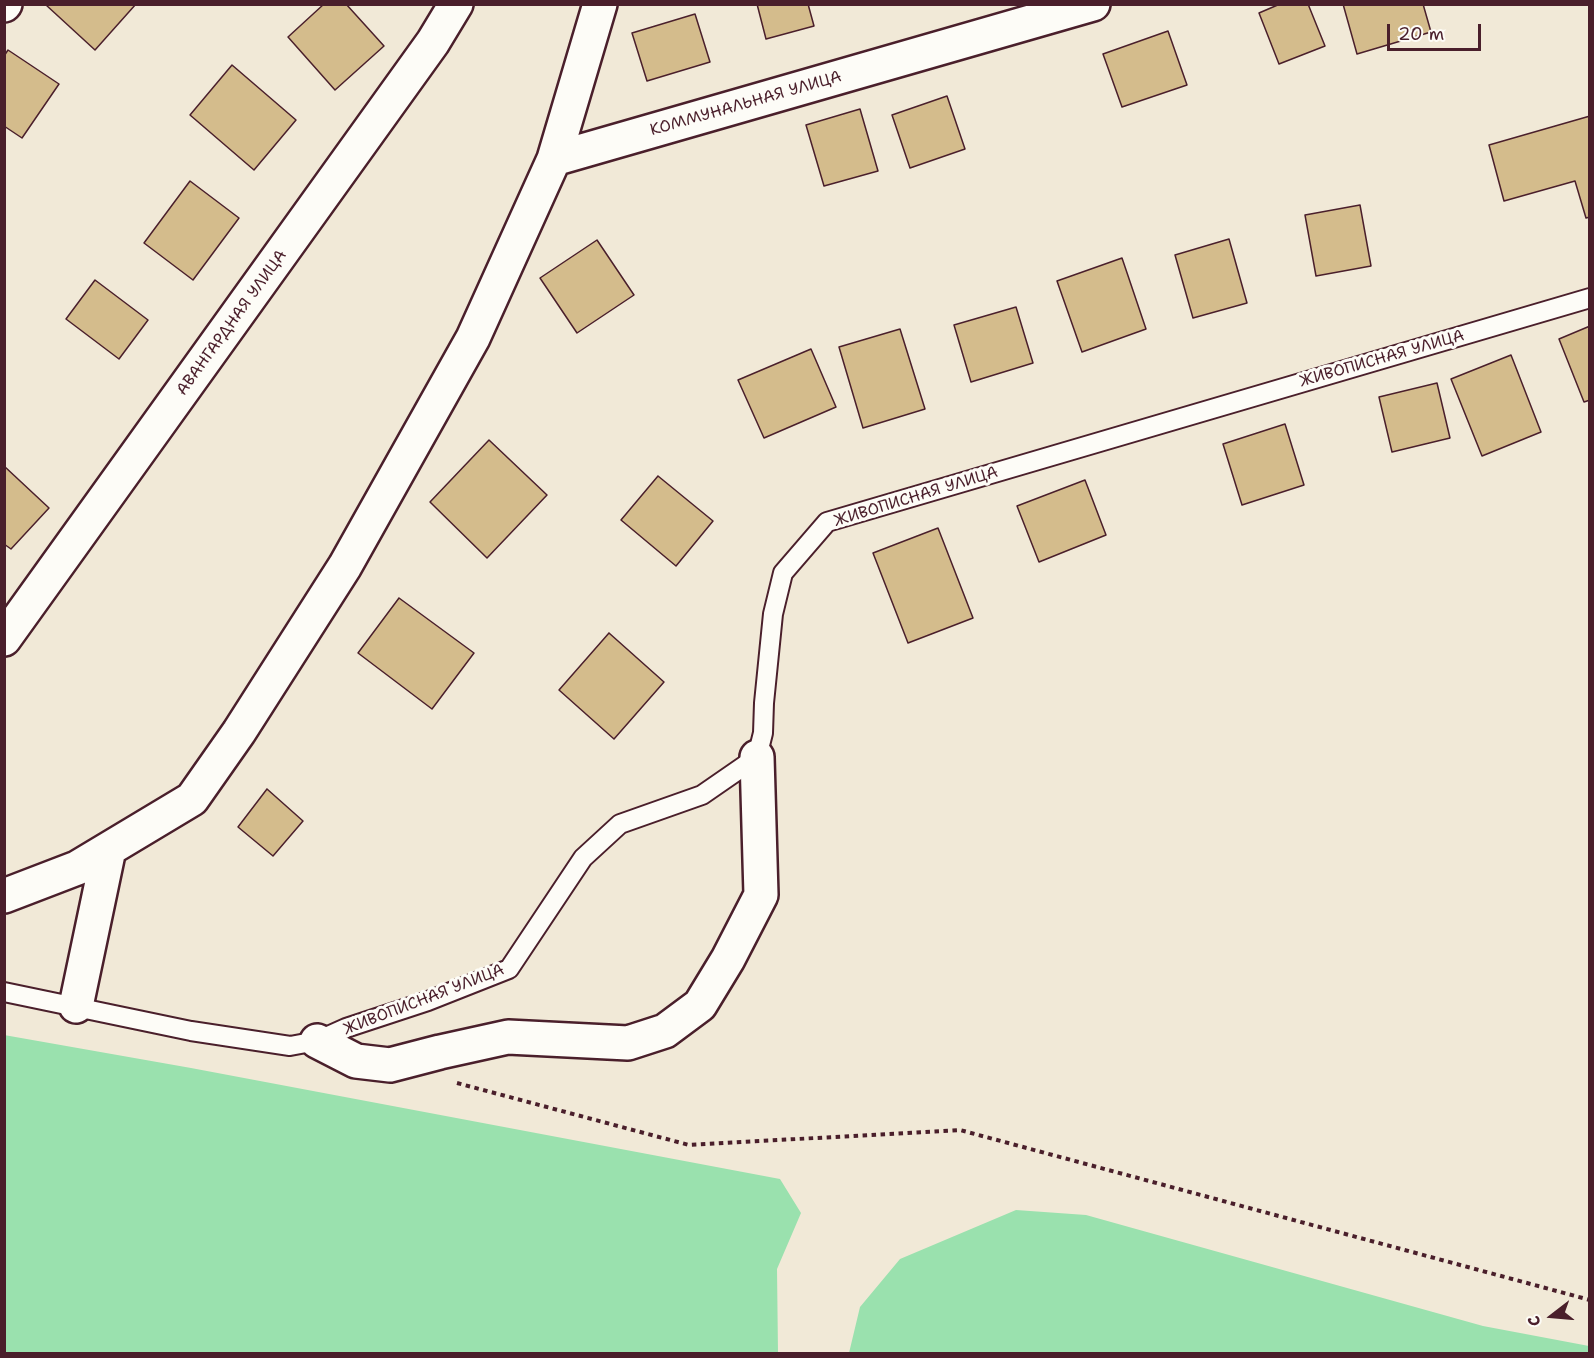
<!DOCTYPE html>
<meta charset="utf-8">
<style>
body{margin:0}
#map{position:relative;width:1594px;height:1358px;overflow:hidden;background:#f1e9d7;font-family:"Shantell Sans",sans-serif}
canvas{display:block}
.frame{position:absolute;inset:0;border:6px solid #4a1f2b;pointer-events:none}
.north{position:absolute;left:1522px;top:1286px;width:60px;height:60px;-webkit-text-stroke:4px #fdfcf7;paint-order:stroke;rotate:254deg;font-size:16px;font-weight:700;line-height:24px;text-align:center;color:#4a1f2b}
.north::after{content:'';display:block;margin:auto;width:21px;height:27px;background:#4a1f2b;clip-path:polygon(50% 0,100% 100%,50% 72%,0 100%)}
.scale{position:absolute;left:1387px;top:24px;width:94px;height:27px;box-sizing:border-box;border:3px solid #4a1f2b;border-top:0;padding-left:8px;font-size:18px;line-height:21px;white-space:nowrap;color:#4a1f2b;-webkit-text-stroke:4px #fdfcf7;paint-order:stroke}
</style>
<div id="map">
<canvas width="1594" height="1358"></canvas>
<div class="frame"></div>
<div class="north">С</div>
<div class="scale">20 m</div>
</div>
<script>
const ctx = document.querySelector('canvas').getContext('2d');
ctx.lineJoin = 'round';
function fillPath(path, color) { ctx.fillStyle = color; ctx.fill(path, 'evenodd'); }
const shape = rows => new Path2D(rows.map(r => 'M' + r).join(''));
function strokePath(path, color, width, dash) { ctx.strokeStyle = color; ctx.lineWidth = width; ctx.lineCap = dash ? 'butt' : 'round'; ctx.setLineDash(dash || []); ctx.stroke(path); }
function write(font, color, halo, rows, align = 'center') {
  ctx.font = font + ' "Shantell Sans",sans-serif'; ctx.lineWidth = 6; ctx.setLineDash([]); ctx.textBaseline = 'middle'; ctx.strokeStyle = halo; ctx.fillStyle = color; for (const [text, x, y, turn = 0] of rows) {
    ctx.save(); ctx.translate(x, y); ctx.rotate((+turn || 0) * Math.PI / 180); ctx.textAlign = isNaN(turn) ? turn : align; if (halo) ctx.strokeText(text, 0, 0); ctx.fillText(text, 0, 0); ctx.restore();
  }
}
fillPath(shape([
 [4,1035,191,1068,780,1179,801,1213,777,1269,778,1353,5,1353],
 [1016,1210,1086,1215,1483,1326,1589,1346,1589,1353,849,1353,860,1307,900,1259]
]), '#9ae1ae');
const building = shape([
 [47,4,136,4,95,50,46,5,47,4],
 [324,4,346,4,384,46,335,90,288,37,324,4],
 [757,4,808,4,814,26,766,39,757,4],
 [1280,4,1308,4,1325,46,1279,64,1259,13,1280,4],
 [1343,4,1423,4,1431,32,1357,54,1343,4],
 [695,14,710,62,647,81,632,33,695,14],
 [1168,31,1187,85,1122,107,1103,54,1168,31],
 [8,50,59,84,22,138,4,126,4,56,8,50],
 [232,65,296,120,254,170,190,115,232,65],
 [947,96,965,149,910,168,892,115,947,96],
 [860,109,878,171,824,186,806,125,860,109],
 [1590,116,1590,217,1586,218,1575,181,1504,201,1489,145,1590,116],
 [190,181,239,218,193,280,144,243,190,181],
 [1360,205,1371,266,1316,276,1305,215,1360,205],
 [1229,239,1247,303,1193,318,1175,255,1229,239],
 [597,240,634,295,577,333,540,278,597,240],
 [1122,258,1146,329,1082,352,1057,281,1122,258],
 [95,280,148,320,119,359,66,319,95,280],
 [1016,307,1033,363,971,382,954,325,1016,307],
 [1590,326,1590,400,1584,402,1559,339,1590,326],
 [900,329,925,409,863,428,839,347,900,329],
 [811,349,836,407,764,438,738,380,811,349],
 [1511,355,1541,432,1482,456,1451,379,1511,355],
 [1437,383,1450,438,1392,452,1379,397,1437,383],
 [1285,424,1304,485,1242,505,1223,444,1285,424],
 [489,440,547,495,487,558,430,502,489,440],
 [4,466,49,508,11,549,4,544,4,466],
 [658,476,713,521,676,566,621,520,658,476],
 [1085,480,1106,535,1039,562,1017,506,1085,480],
 [938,528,973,618,908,643,873,553,938,528],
 [399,598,474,653,432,709,358,653,399,598],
 [609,633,664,682,614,739,559,690,609,633],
 [267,789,303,821,273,856,238,827,267,789]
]);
fillPath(building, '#d4bc8c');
strokePath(building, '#4a1f2b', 1.5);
const service = shape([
 [4,992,191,1031,290,1046,317,1041,346,1028,428,1001,509,969,583,858,620,824,702,795,757,757,763,733,764,703,773,614,783,573,827,522,1590,298]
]);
const minor = shape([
 [600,4,554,159,1093,4],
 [4,5,5,4],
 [4,639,433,42,456,4],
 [4,896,77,868,192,799,239,732,345,566,473,338,554,159],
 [76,1006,109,849],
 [317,1041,356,1061,390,1065,440,1052,508,1037,628,1043,665,1031,700,1005,728,959,761,895,757,757]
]);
strokePath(service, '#4a1f2b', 22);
strokePath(minor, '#4a1f2b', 38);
strokePath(shape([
 [457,1083,689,1145,960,1130,1590,1300]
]), '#4a1f2b', 4, [4.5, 4.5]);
strokePath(service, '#fdfcf7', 18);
strokePath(minor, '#fdfcf7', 33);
write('16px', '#4a1f2b', '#fdfcf7', [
 ["КОММУНАЛЬНАЯ УЛИЦА",746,104,-16],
 ["АВАНГАРДНАЯ УЛИЦА",232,323,-54],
 ["ЖИВОПИСНАЯ УЛИЦА",1382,359,-16],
 ["ЖИВОПИСНАЯ УЛИЦА",916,497,-17],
 ["ЖИВОПИСНАЯ УЛИЦА",424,1000,-21]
]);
</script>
